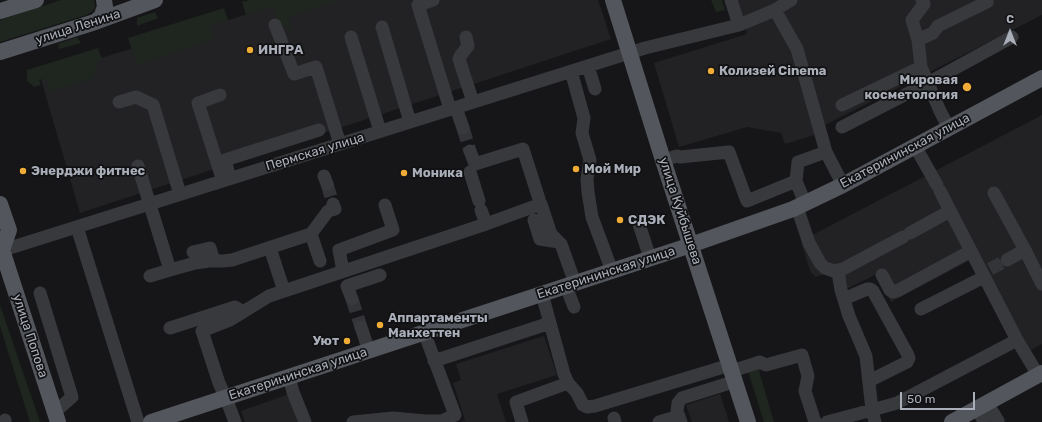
<!DOCTYPE html>
<meta charset="utf-8">
<style>
body{margin:0}
#map{position:relative;width:1042px;height:422px;overflow:hidden;background:#161618;font-family:Rubik,sans-serif}
canvas{display:block}
.north{position:absolute;left:990px;top:12px;width:40px;height:40px;-webkit-text-stroke:3px #111113;paint-order:stroke;rotate:0deg;font-size:11px;font-weight:700;line-height:16px;text-align:center;color:#a9aeb8}
.north::after{content:'';display:block;margin:auto;width:14px;height:18px;background:#a9aeb8;clip-path:polygon(50% 0,100% 100%,50% 72%,0 100%)}
.scale{position:absolute;left:900px;top:392px;width:75px;height:18px;box-sizing:border-box;border:2px solid #a9aeb8;border-top:0;padding-left:5px;font-size:12px;line-height:14px;white-space:nowrap;color:#a9aeb8;-webkit-text-stroke:3px #111113;paint-order:stroke}
</style>
<div id="map">
<canvas width="1042" height="422"></canvas>
<div class="north">С</div>
<div class="scale">50 m</div>
</div>
<script>
const ctx = document.querySelector('canvas').getContext('2d');
ctx.lineJoin = 'round';
function fillPath(path, color) { ctx.fillStyle = color; ctx.fill(path, 'evenodd'); }
const shape = rows => new Path2D(rows.map(r => 'M' + r).join(''));
function strokePath(path, color, width, dash) { ctx.strokeStyle = color; ctx.lineWidth = width; ctx.lineCap = dash ? 'butt' : 'round'; ctx.setLineDash(dash || []); ctx.stroke(path); }
function write(font, color, halo, rows, align = 'center') {
  ctx.font = font + ' Rubik,sans-serif'; ctx.lineWidth = 3.5; ctx.setLineDash([]); ctx.textBaseline = 'middle'; ctx.strokeStyle = halo; ctx.fillStyle = color; for (const [text, x, y, turn = 0] of rows) {
    ctx.save(); ctx.translate(x, y); ctx.rotate((+turn || 0) * Math.PI / 180); ctx.textAlign = isNaN(turn) ? turn : align; if (halo) ctx.strokeText(text, 0, 0); ctx.fillText(text, 0, 0); ctx.restore();
  }
}
fillPath(shape([
 [295,0,598,0,611,39,80,213,40,76],
 [737,0,1042,0,1042,15,823,126,825,132,785,144,781,133,747,127,679,147,654,63,747,34],
 [1042,115,1042,344,1029,351,978,256,891,302,877,274,836,294,830,272,816,277,810,271,801,241],
 [544,336,557,375,497,394,506,422,461,422,465,420,453,383,461,380,456,364],
 [289,394,301,422,245,422,241,411],
 [720,394,729,422,692,422,686,405]
]), '#222225');
fillPath(shape([
 [61,0,94,0,95,5,95,8,93,11,86,15,0,42,0,20],
 [249,0,341,0,288,17,294,34,278,21,273,7,246,15,242,2],
 [711,0,722,0,725,10,716,12],
 [224,8,228,20,210,26,213,39,137,65,128,38],
 [155,12,158,18,137,26,137,18],
 [77,37,81,43,59,49,58,44],
 [98,48,102,60,97,61,94,78,50,92,45,78,39,80,41,85,34,87,27,81,27,70],
 [0,305,40,422,30,422,0,326],
 [757,364,774,422,764,422,747,368]
]), '#1e261f');
strokePath(shape([
 [463,128,470,151],
 [327,184,333,204],
 [990,269,1007,260],
 [352,299,361,327]
]), '#333438', 13, [13, 6]);
strokePath(shape([
 [433,0,418,5,450,109],
 [731,0,739,25],
 [775,10,797,49,826,152,843,185],
 [275,25,294,74,316,67,340,144],
 [382,27,410,122],
 [351,37,380,131],
 [466,37,468,46,461,55,459,59,473,102],
 [918,40,933,33,938,26,987,2,987,0],
 [588,66,595,89],
 [921,67,918,40,912,20,924,4,922,0],
 [571,71,584,118,582,133,590,160,587,179,588,192,592,217,612,271],
 [220,95,198,103,221,175],
 [119,102,136,97,153,105,180,194],
 [842,105,921,67,940,111,949,128],
 [456,108,463,128],
 [842,127,928,83,1012,37],
 [915,146,937,185],
 [470,151,475,164,523,149,539,199],
 [663,160,677,156,680,157,729,152,747,201,796,181,798,162,826,152],
 [138,166,170,270,195,263,209,261,223,261,232,260,311,234,328,211,335,209,333,204],
 [470,172,479,201],
 [324,176,327,184],
 [230,178,225,160,319,130],
 [796,181,805,203],
 [940,191,1017,340],
 [994,193,1025,250,1007,260],
 [797,207,809,243,820,263,825,268,834,271,843,269,903,237],
 [481,210,486,224],
 [534,220,540,239,559,242],
 [638,221,650,258],
 [77,227,138,422],
 [910,233,950,211],
 [311,234,320,261],
 [270,248,284,291],
 [1025,250,1042,284],
 [0,251,645,48,739,25,775,10,791,0],
 [193,252,210,248,214,261],
 [343,271,339,250,393,230,385,205],
 [882,275,890,290,893,292,897,291,971,251],
 [150,276,170,270],
 [566,286,574,307],
 [40,293,72,397,55,412],
 [542,294,564,374,568,383,577,393,583,405,587,407,595,406,730,365],
 [352,299,347,286,380,275],
 [844,299,867,289,870,289,873,291,908,355,909,358,907,362,869,381],
 [921,309,984,277],
 [361,327,369,351],
 [170,328,235,307,243,312],
 [434,361,550,323],
 [732,371,760,362,766,365,802,355,808,376,805,391,815,422],
 [289,377,293,392,305,422],
 [987,403,998,421],
 [977,408,984,422],
 [614,418,615,422],
 [5,420,5,422],
 [235,422,226,398,219,383,202,331,230,320,269,296,486,224,541,204,551,234,561,244,575,283],
 [353,422,393,418,426,421,442,421,455,415,424,332],
 [522,422,516,402,568,383],
 [659,422,679,416],
 [681,422,677,412,678,403,682,398,736,381],
 [827,422,872,410,866,356,849,316,841,290,838,270],
 [875,422,872,410,897,403,1017,340,1038,375]
]), '#37393d', 13);
strokePath(shape([
 [613,0,663,160,748,422],
 [0,11,36,0],
 [95,22,102,16,103,12,105,7,104,0],
 [0,52,95,22,155,0],
 [0,204,9,230,2,250],
 [0,249,2,250,58,422],
 [151,422,682,248,793,209,843,185,1042,78],
 [952,422,1042,373]
]), '#53565c', 16);
for (const [x, y, r, color] of [
 [250,50,4,"#efad37"],
 [711,71,4,"#efad37"],
 [967,87,5,"#efad37"],
 [576,169,4,"#efad37"],
 [23,171,4,"#efad37"],
 [404,173,4,"#efad37"],
 [620,220,4,"#efad37"],
 [380,325,4,"#efad37"],
 [347,341,4,"#efad37"]
]) { const dot = new Path2D(); dot.arc(x, y, r, 0, 2 * Math.PI); ctx.fillStyle = color; ctx.fill(dot); strokePath(dot, '#111113', 1.5); }
write('13px', '#a9aeb8', '#111113', [
 ["улица Ленина",78,27,-18],
 ["Екатерининская улица",905,151,-28],
 ["Пермская улица",315,152,-17],
 ["улица Куйбышева",680,211,72],
 ["Екатерининская улица",606,273,-18],
 ["улица Попова",30,336,72],
 ["Екатерининская улица",298,374,-18]
]);
write('bold 13px', '#a9aeb8', '#111113', [
 ["ИНГРА",258,50],
 ["Колизей Cinema",719,71],
 ["Мировая",958,80,"right"],
 ["косметология",958,95,"right"],
 ["Мой Мир",584,169],
 ["Энерджи фитнес",31,171],
 ["Моника",412,173],
 ["СДЭК",628,220],
 ["Аппартаменты",388,318],
 ["Манхеттен",388,333],
 ["Уют",339,341,"right"]
], 'left');
</script>
